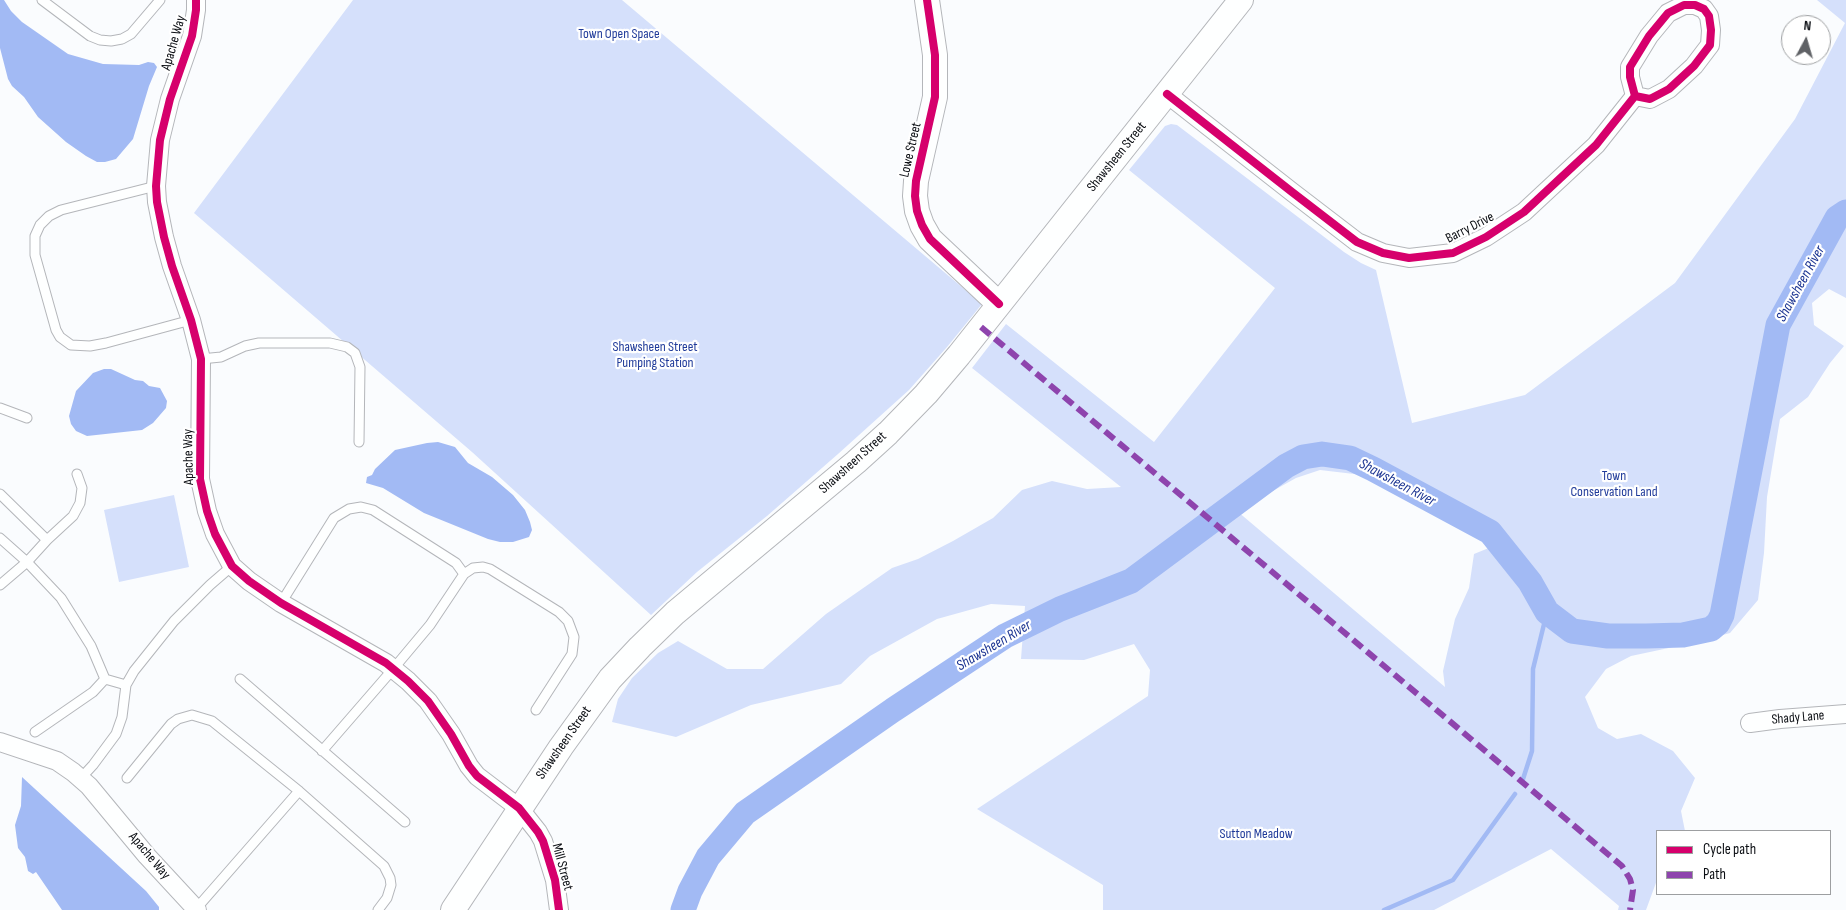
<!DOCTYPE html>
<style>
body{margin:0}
#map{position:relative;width:1846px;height:910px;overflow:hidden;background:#fafcfe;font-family:"Sofia Sans Condensed",sans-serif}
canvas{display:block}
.legend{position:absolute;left:1656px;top:830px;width:175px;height:65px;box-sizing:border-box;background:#fff;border:1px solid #9d9fa1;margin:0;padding:6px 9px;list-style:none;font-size:15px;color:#0b0e13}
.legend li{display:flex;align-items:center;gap:10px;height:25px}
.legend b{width:25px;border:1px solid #9d9fa1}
.north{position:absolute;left:1781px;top:15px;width:50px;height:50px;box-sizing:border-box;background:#fff;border:1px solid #9d9fa1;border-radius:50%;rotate:6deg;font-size:14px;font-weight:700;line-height:20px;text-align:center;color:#0b0e13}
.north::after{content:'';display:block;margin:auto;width:18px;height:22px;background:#5f6165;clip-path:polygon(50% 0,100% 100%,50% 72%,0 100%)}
</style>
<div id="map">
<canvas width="1846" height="910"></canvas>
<ul class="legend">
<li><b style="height:6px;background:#d6006c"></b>Cycle path</li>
<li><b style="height:6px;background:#8e44ad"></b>Path</li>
</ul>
<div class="north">N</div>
</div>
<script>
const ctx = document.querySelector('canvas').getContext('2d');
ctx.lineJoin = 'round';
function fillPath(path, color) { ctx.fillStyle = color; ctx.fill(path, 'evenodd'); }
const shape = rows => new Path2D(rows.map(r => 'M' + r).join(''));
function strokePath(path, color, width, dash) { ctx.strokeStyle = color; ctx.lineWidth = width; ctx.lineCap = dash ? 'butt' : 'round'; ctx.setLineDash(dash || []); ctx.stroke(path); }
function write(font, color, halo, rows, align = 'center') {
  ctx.font = font + ' "Sofia Sans Condensed",sans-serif'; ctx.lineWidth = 4.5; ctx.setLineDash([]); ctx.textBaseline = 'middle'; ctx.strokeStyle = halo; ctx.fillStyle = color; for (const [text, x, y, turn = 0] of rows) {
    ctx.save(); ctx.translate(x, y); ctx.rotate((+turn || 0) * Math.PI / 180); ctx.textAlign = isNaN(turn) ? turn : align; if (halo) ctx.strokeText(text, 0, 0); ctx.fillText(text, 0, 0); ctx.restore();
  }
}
fillPath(shape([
 [353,0,622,0,982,304,947,347,909,390,838,454,767,516,697,572,651,615,472,452,194,213],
 [1817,0,1846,0,1846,298,1829,289,1812,303,1814,325,1844,346,1830,363,1808,397,1780,419,1767,497,1764,553,1758,600,1730,633,1697,642,1631,656,1606,669,1585,697,1598,728,1617,739,1641,734,1673,751,1695,778,1681,811,1685,831,1657,831,1657,880,1646,910,1618,910,1619,906,1551,849,1434,910,1103,910,1103,885,977,809,1148,696,1150,670,1134,644,1084,660,1021,659,1025,606,991,604,937,619,870,656,841,684,751,705,676,737,612,722,618,699,632,678,658,653,678,641,727,669,763,669,826,614,892,568,918,559,953,541,993,518,1022,490,1052,481,1087,489,1121,487,972,368,1006,324,1154,442,1275,288,1129,170,1165,126,1171,124,1177,125,1344,252,1361,263,1376,270,1412,423,1525,395,1675,283,1795,119,1845,23],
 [1320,470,1388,478,1406,490,1477,520,1490,529,1501,543,1474,554,1469,588,1455,619,1443,671,1445,687,1237,511,1296,478],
 [174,495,189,567,119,582,104,510]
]), '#d5e0fb');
fillPath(shape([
 [0,0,4,0,11,11,22,22,68,54,103,64,139,65,148,62,154,63,157,67,149,86,133,139,116,159,105,162,97,162,86,156,66,142,38,117,24,97,12,86,8,79,0,48],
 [104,369,111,369,135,380,143,381,149,386,160,388,167,401,166,408,153,423,142,430,87,436,76,431,71,424,69,416,76,391,93,373],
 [438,442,455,447,468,463,492,477,513,495,525,510,530,522,532,530,529,537,513,542,500,542,488,539,424,513,383,488,366,483,367,477,372,475,375,469,395,450,427,443],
 [22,777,146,891,159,907,159,910,62,910,36,872,33,874,28,871,25,857,18,848,15,825,21,806]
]), '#a2baf4');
strokePath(shape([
 [1523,779,1532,751,1533,669,1547,612],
 [1384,910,1453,880,1515,794]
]), '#a2baf4', 4.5);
strokePath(shape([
 [683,910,690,891,708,857,745,813,893,710,1005,636,1060,609,1131,581,1286,466,1303,457,1322,454,1350,458,1373,469,1490,532,1530,582,1547,612,1572,631,1608,636,1646,636,1683,635,1711,629,1718,623,1722,615,1778,325,1837,218,1846,212]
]), '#a2baf4', 25);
const lane = shape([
 [42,0,90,36,100,40,111,41,122,39,131,34,160,0],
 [156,186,61,210,49,216,40,225,35,236,35,255,56,330,60,337,71,345,90,346,106,343,191,320],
 [201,359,221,357,245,346,259,343,330,343,347,347,355,353,360,367,359,442],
 [0,408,27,418],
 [0,494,47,540,27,562,0,585],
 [0,538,27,562,61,598,91,646,105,679],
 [47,540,73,516,80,503,82,488,77,474],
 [281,603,334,518,349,509,361,507,373,510,456,563,464,574,473,568,483,567,490,569,559,612,568,621,574,637,572,654,536,710],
 [105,679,126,685,134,671,174,621,210,585,232,566],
 [240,679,405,822],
 [35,732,93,692,105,679],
 [322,751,394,668,430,625,464,574],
 [81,778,93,765,116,734,122,717,126,685],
 [127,778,171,724,178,719,192,715,212,721,299,791,384,866,390,878,391,885,387,898,378,910],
 [195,910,299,791]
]);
const street = shape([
 [196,0,196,10,192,36,170,99,160,140,156,186,157,202,164,237,172,266,191,320,201,359,200,479,207,511,215,534,232,566,249,581,281,603,386,663,408,681,428,701,451,734,469,766,477,776,519,808,538,832,543,841,555,880,559,910],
 [1167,94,1292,192,1357,242,1383,253,1409,258,1453,253,1486,237,1524,212,1596,145,1635,96,1650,99,1669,89,1694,66,1710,45,1711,30,1709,16,1704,9,1695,5,1684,5,1668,13,1649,36,1630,67,1630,77,1635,96],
 [1750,723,1780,719,1846,714],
 [0,742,57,761,73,772,89,786,147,856,197,910]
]);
const secondary = shape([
 [927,0,935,55,935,97,916,181,915,196,917,211,922,225,930,239,999,304],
 [453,910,561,747,610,679,640,647,675,613,856,462,888,433,926,394,959,355,1241,0]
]);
strokePath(lane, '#b4b6ba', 11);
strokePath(street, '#b4b6ba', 20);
strokePath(secondary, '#b4b6ba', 26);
strokePath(lane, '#feffff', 9);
strokePath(street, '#feffff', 18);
strokePath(secondary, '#feffff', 24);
strokePath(shape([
 [981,327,1622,866,1630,879,1633,890,1630,910]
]), '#8e44ad', 6, [12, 6]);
strokePath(shape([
 [196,0,196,10,192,36,170,99,160,140,156,186,157,202,164,237,172,266,191,320,201,359,200,479,207,511,215,534,232,566,249,581,281,603,386,663,408,681,428,701,451,734,469,766,477,776,519,808,538,832,543,841,555,880,559,910],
 [927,0,935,55,935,97,916,181,915,196,917,211,922,225,930,239,999,304],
 [1167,94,1292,192,1357,242,1383,253,1409,258,1453,253,1486,237,1524,212,1596,145,1635,96,1650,99,1669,89,1694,66,1710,45,1711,30,1709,16,1704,9,1695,5,1684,5,1668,13,1649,36,1630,67,1630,77,1635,96]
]), '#d6006c', 8);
write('14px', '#203b9a', '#fff', [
 ["Town Open Space",619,34],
 ["Shawsheen Street",655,347],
 ["Pumping Station",655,363],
 ["Town",1614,476],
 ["Conservation Land",1614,492],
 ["Sutton Meadow",1256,834]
]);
write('14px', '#0b0e13', '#fff', [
 ["Apache Way",174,43,-74],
 ["Lowe Street",911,150,-77],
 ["Shawsheen Street",1117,157,-51],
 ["Barry Drive",1470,228,-27],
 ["Apache Way",189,457,-91],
 ["Shawsheen Street",853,463,-42],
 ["Shady Lane",1798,718,-5],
 ["Shawsheen Street",564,743,-55],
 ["Apache Way",149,856,50],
 ["Mill Street",562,867,75]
]);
write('italic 15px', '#1a3391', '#fff', [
 ["Shawsheen River",1801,284,-61],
 ["Shawsheen River",1397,483,28],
 ["Shawsheen River",994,646,-31]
]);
</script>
